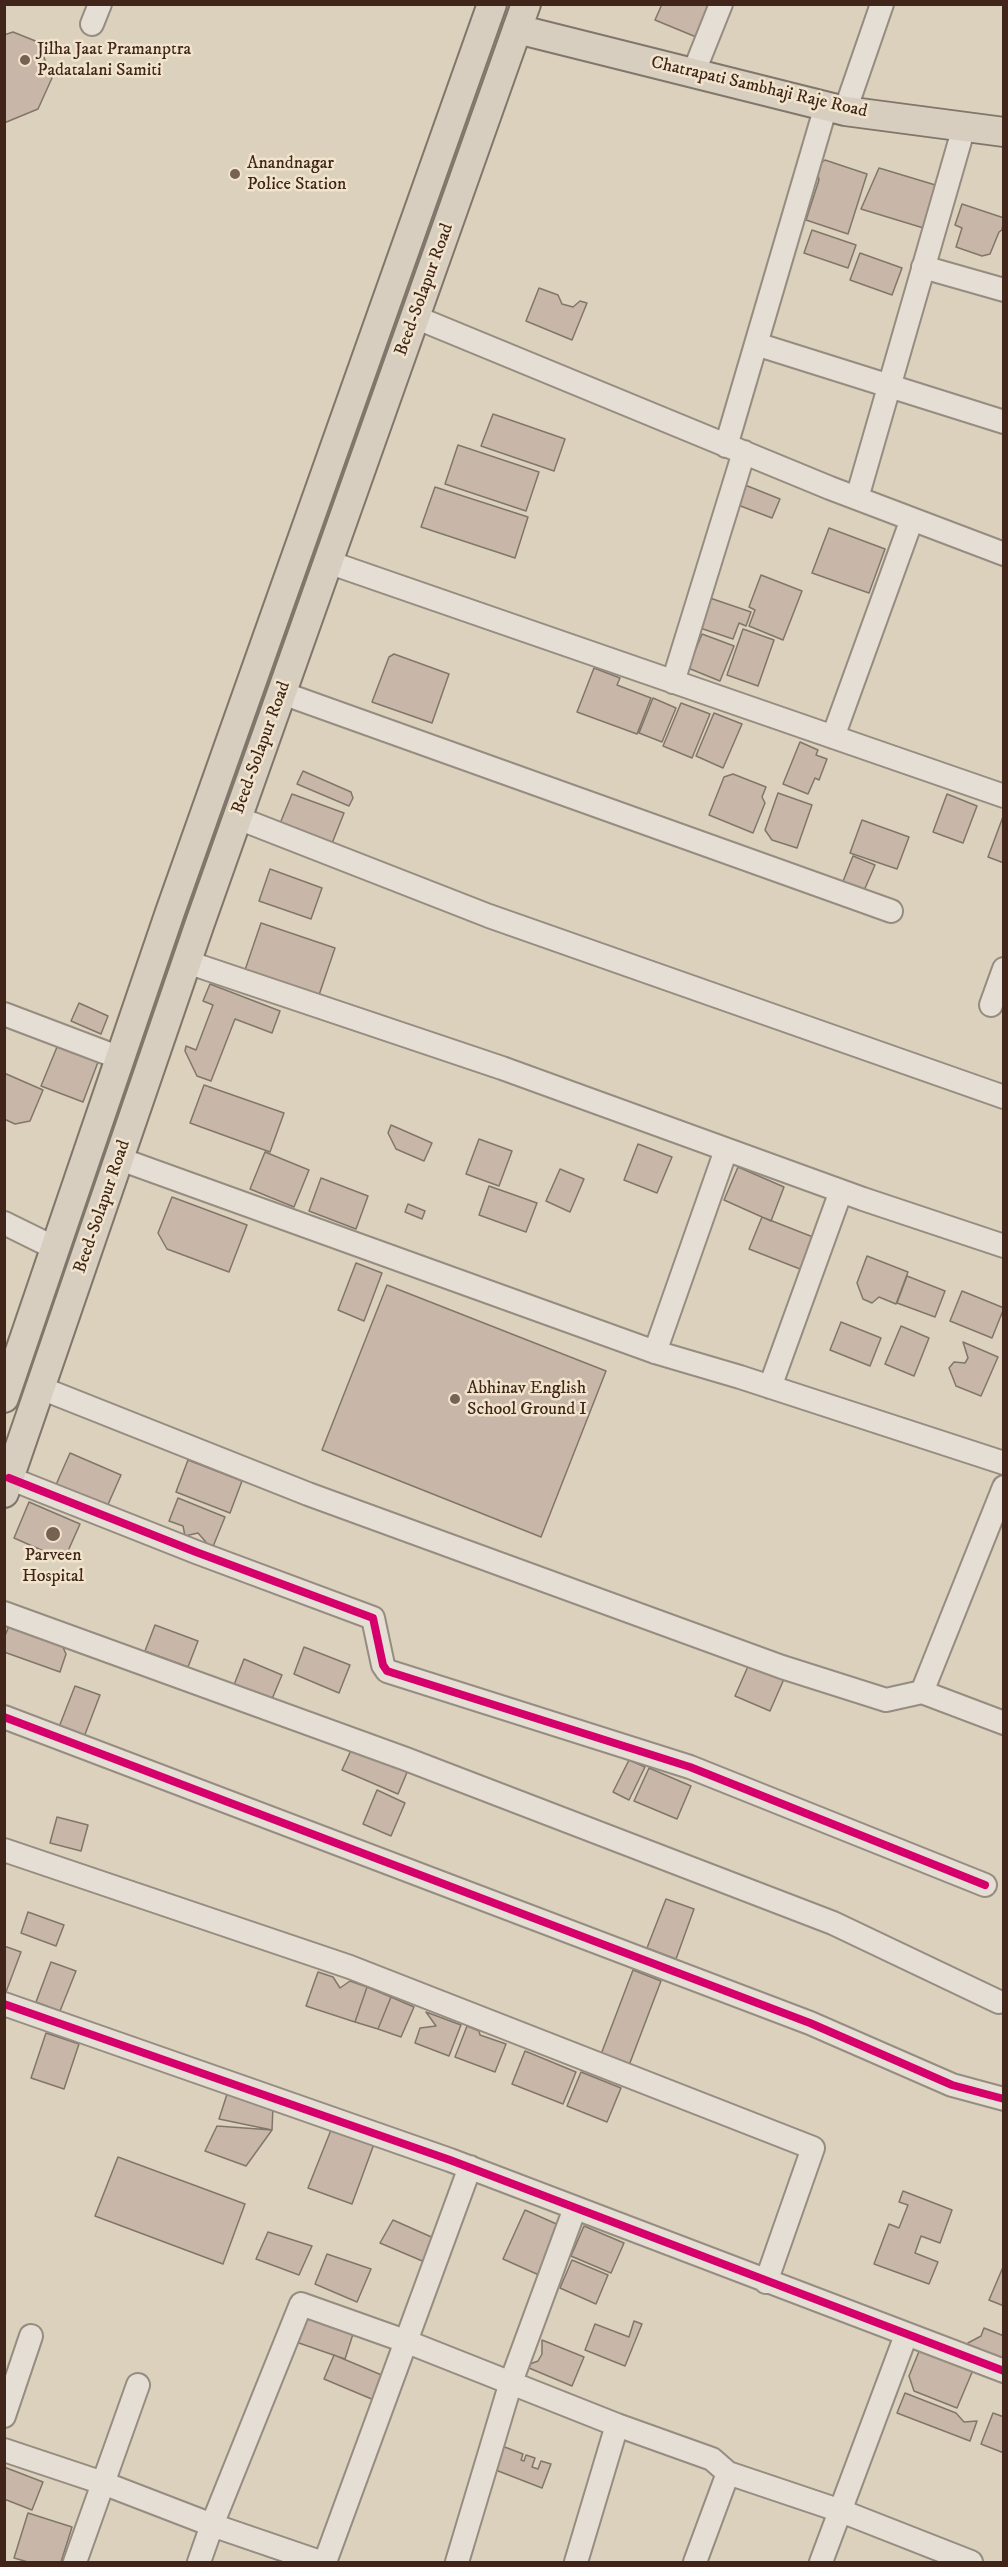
<!DOCTYPE html>
<style>
body{margin:0}
#map{position:relative;width:1008px;height:2567px;overflow:hidden;background:#dcd1bd;font-family:"IM FELL DW Pica",serif}
canvas{display:block}
.frame{position:absolute;inset:0;border:6px solid #41251a;pointer-events:none}
</style>
<div id="map">
<canvas width="1008" height="2567"></canvas>
<div class="frame"></div>
</div>
<script>
const ctx = document.querySelector('canvas').getContext('2d');
ctx.lineJoin = 'round';
function fillPath(path, color) { ctx.fillStyle = color; ctx.fill(path, 'evenodd'); }
const shape = rows => new Path2D(rows.map(r => 'M' + r).join(''));
function strokePath(path, color, width, dash) { ctx.strokeStyle = color; ctx.lineWidth = width; ctx.lineCap = dash ? 'butt' : 'round'; ctx.setLineDash(dash || []); ctx.stroke(path); }
function write(font, color, halo, rows, align = 'center') {
  ctx.font = font + ' "IM FELL DW Pica",serif'; ctx.lineWidth = 5; ctx.setLineDash([]); ctx.textBaseline = 'middle'; ctx.strokeStyle = halo; ctx.fillStyle = color; for (const [text, x, y, turn = 0] of rows) {
    ctx.save(); ctx.translate(x, y); ctx.rotate((+turn || 0) * Math.PI / 180); ctx.textAlign = isNaN(turn) ? turn : align; if (halo) ctx.strokeText(text, 0, 0); ctx.fillText(text, 0, 0); ctx.restore();
  }
}
const building = shape([
 [662,4,709,4,701,39,655,20,662,4],
 [13,32,38,42,52,78,38,109,4,123,4,35,13,32],
 [825,160,867,174,848,234,806,220,819,180,816,167,825,160],
 [879,168,942,187,930,230,861,209,879,168],
 [962,204,1004,218,1002,230,999,232,990,254,982,256,956,247,962,228,955,225,962,204],
 [812,230,856,245,848,268,804,253,812,230],
 [860,253,902,268,892,295,850,280,860,253],
 [539,288,558,295,562,304,573,307,580,301,587,303,572,340,526,321,539,288],
 [493,414,565,439,554,471,481,446,493,414],
 [458,445,539,472,526,511,445,484,458,445],
 [745,485,780,499,772,518,738,505,745,485],
 [435,487,528,517,515,558,421,527,435,487],
 [829,528,885,549,869,593,812,573,829,528],
 [761,575,802,591,783,640,749,626,755,610,749,607,761,575],
 [707,597,751,612,746,626,739,623,733,639,697,627,707,597],
 [743,629,774,640,758,686,727,675,743,629],
 [702,634,734,646,720,681,688,668,702,634],
 [394,654,449,674,432,723,372,702,389,657,394,654],
 [594,668,620,678,617,685,651,698,637,734,577,712,594,668],
 [653,698,676,708,662,742,639,733,653,698],
 [681,703,710,714,692,758,663,746,681,703],
 [714,713,742,724,723,768,696,756,714,713],
 [800,742,818,750,816,755,827,759,819,780,815,778,808,794,783,784,800,742],
 [303,771,351,792,353,798,349,806,297,784,303,771],
 [733,774,766,787,762,797,765,803,753,833,709,815,724,777,733,774],
 [778,793,812,805,797,848,772,840,765,830,778,793],
 [292,794,344,813,331,846,279,826,292,794],
 [947,794,977,806,963,843,933,832,947,794],
 [1004,814,1004,863,988,857,1004,814],
 [862,820,909,837,897,869,850,853,862,820],
 [853,856,875,865,863,893,842,884,853,856],
 [270,869,322,888,311,919,259,901,270,869],
 [261,923,335,948,318,998,244,973,261,923],
 [210,984,280,1011,272,1033,235,1019,211,1081,197,1076,185,1051,186,1046,196,1050,213,1005,203,1001,210,984],
 [79,1003,108,1016,101,1034,71,1021,79,1003],
 [57,1047,98,1062,83,1102,41,1086,57,1047],
 [4,1073,43,1090,30,1121,15,1124,4,1119,4,1073],
 [204,1085,284,1113,270,1152,190,1123,204,1085],
 [391,1125,432,1143,424,1161,396,1149,388,1133,391,1125],
 [479,1139,512,1151,499,1186,466,1174,479,1139],
 [638,1144,672,1157,657,1193,624,1180,638,1144],
 [265,1152,309,1170,294,1207,250,1189,265,1152],
 [738,1167,784,1187,771,1221,724,1200,738,1167],
 [560,1169,584,1179,570,1212,546,1201,560,1169],
 [321,1178,368,1196,356,1229,309,1211,321,1178],
 [489,1186,537,1203,526,1232,479,1215,489,1186],
 [172,1197,247,1225,229,1272,167,1249,158,1233,172,1197],
 [408,1204,425,1211,422,1219,405,1212,408,1204],
 [762,1217,813,1237,800,1269,749,1249,762,1217],
 [867,1256,908,1272,896,1304,879,1297,872,1303,863,1299,857,1283,867,1256],
 [356,1263,382,1273,364,1321,338,1310,356,1263],
 [907,1276,945,1291,935,1317,897,1303,907,1276],
 [387,1285,606,1371,541,1537,322,1450,387,1285],
 [962,1291,1004,1308,992,1338,950,1321,962,1291],
 [841,1322,881,1338,870,1366,830,1350,841,1322],
 [901,1326,929,1338,914,1376,885,1364,901,1326],
 [963,1342,998,1357,981,1396,956,1386,949,1368,954,1362,965,1363,968,1358,963,1342],
 [70,1453,121,1475,106,1509,55,1487,70,1453],
 [188,1460,242,1481,230,1513,176,1492,188,1460],
 [178,1498,225,1517,212,1549,198,1533,185,1536,183,1526,169,1521,178,1498],
 [29,1502,80,1524,64,1560,14,1538,29,1502],
 [155,1625,198,1641,188,1667,145,1651,155,1625],
 [9,1626,62,1645,66,1654,60,1672,4,1652,4,1638,9,1626],
 [304,1647,350,1665,339,1693,294,1674,304,1647],
 [244,1659,282,1675,272,1699,234,1685,244,1659],
 [749,1664,784,1679,770,1711,735,1696,749,1664],
 [75,1686,100,1695,84,1737,59,1727,75,1686],
 [353,1746,408,1770,398,1794,342,1770,353,1746],
 [629,1760,645,1767,629,1800,613,1792,629,1760],
 [649,1768,691,1786,677,1819,634,1801,649,1768],
 [377,1790,405,1803,391,1836,363,1824,377,1790],
 [57,1817,88,1825,81,1851,50,1843,57,1817],
 [666,1899,694,1909,676,1959,647,1948,666,1899],
 [28,1912,64,1925,56,1946,21,1933,28,1912],
 [4,1946,21,1952,6,1992,4,1992,4,1946],
 [51,1962,76,1971,60,2011,36,2002,51,1962],
 [633,1970,661,1981,628,2068,600,2057,633,1970],
 [318,1972,333,1977,340,1988,350,1981,367,1987,355,2022,306,2006,318,1972],
 [367,1987,391,1997,378,2029,355,2022,367,1987],
 [391,1997,414,2007,401,2037,378,2029,391,1997],
 [426,2012,461,2025,449,2056,415,2043,420,2028,436,2026,426,2012],
 [467,2026,479,2031,480,2035,506,2044,495,2072,455,2057,467,2026],
 [46,2033,79,2044,64,2089,31,2078,46,2033],
 [525,2051,576,2072,563,2104,512,2084,525,2051],
 [581,2072,621,2088,607,2122,567,2106,581,2072],
 [229,2088,273,2106,272,2130,219,2119,229,2088],
 [217,2126,272,2130,246,2166,205,2151,217,2126],
 [331,2130,374,2144,352,2204,308,2188,331,2130],
 [118,2157,245,2204,223,2264,95,2216,118,2157],
 [903,2191,952,2210,940,2243,921,2236,915,2253,938,2262,929,2284,874,2264,889,2224,899,2228,908,2205,899,2202,903,2191],
 [525,2210,561,2226,539,2275,503,2259,525,2210],
 [393,2220,436,2239,427,2263,380,2243,393,2220],
 [584,2226,624,2243,611,2273,571,2256,584,2226],
 [268,2232,312,2246,299,2275,256,2259,268,2232],
 [327,2254,371,2269,357,2302,315,2284,327,2254],
 [572,2260,608,2275,596,2304,560,2288,572,2260],
 [1003,2267,1004,2268,1004,2306,989,2300,1003,2267],
 [306,2315,354,2331,345,2359,296,2342,306,2315],
 [634,2321,642,2324,625,2366,585,2350,595,2324,629,2337,634,2321],
 [984,2328,1004,2336,1004,2361,966,2347,968,2343,981,2336,984,2328],
 [542,2340,584,2357,572,2386,529,2368,530,2364,538,2361,542,2354,542,2340],
 [920,2349,973,2370,957,2408,914,2391,909,2376,920,2349],
 [334,2355,384,2376,374,2400,324,2379,334,2355],
 [905,2393,956,2413,964,2422,977,2421,970,2441,897,2413,905,2393],
 [993,2413,1004,2417,1004,2453,981,2444,993,2413],
 [502,2446,523,2454,521,2460,524,2461,526,2455,535,2458,532,2467,538,2469,541,2461,551,2464,542,2488,493,2469,502,2446],
 [4,2467,43,2482,32,2510,4,2499,4,2467],
 [28,2513,72,2527,61,2562,28,2562,14,2558,28,2513]
]);
fillPath(building, '#c8b7a8');
strokePath(building, '#80766a', 1.5);
const minor = shape([
 [92,24,100,4],
 [693,74,721,4],
 [845,111,882,4],
 [923,267,1004,290],
 [415,317,830,488,1004,554],
 [756,344,1004,422],
 [726,446,826,106],
 [857,498,964,127],
 [328,562,1004,796],
 [673,682,744,452],
 [282,693,891,911],
 [833,737,912,519],
 [238,818,489,916,1004,1097],
 [187,962,502,1068,863,1199,1004,1246],
 [991,1005,1004,969],
 [4,1014,120,1058],
 [120,1159,655,1352,740,1377,1004,1463],
 [4,1223,57,1249],
 [655,1352,726,1150],
 [770,1387,841,1191],
 [40,1391,51,1392,308,1494,782,1667,886,1700,922,1692,1004,1723],
 [9,1478,196,1552,373,1618,383,1665,387,1671,690,1767,985,1885],
 [4,1613,406,1759,833,1923,999,2002],
 [922,1692,1004,1487],
 [4,1717,810,2023,952,2085,1004,2099],
 [4,1850,350,1967,813,2148,766,2282],
 [4,2004,450,2160,1004,2371],
 [4,2416,31,2336],
 [4,2450,103,2483,212,2525,320,2562],
 [75,2562,138,2385],
 [199,2562,212,2525,301,2304,405,2341,617,2425,712,2459,728,2473,841,2511,971,2562],
 [325,2562,470,2167],
 [457,2562,511,2382,575,2208],
 [576,2562,617,2425],
 [695,2562,728,2473],
 [821,2562,906,2335]
]);
const major = shape([
 [517,29,845,111,1004,132],
 [4,1398,170,912,492,4],
 [4,1493,200,923,526,4]
]);
strokePath(minor, '#968c80', 26);
strokePath(major, '#80766a', 32);
strokePath(minor, '#e4ded4', 22);
strokePath(major, '#d8cebf', 28);
strokePath(shape([
 [9,1478,196,1552,373,1618,383,1665,387,1671,690,1767,985,1885],
 [4,1717,810,2023,952,2085,1004,2099],
 [4,2004,450,2160,1004,2371]
]), '#d6006c', 8);
for (const [x, y, r, color] of [
 [25,60,6,"#776153"],
 [235,174,6,"#776153"],
 [455,1399,6,"#776153"],
 [53,1534,8,"#776153"]
]) { const dot = new Path2D(); dot.arc(x, y, r, 0, 2 * Math.PI); ctx.fillStyle = color; ctx.fill(dot); strokePath(dot, '#f1e4cc', 2); }
write('18px', '#41251a', '#f1e4cc', [
 ["Jilha Jaat Pramanptra",37,50],
 ["Padatalani Samiti",37,71],
 ["Anandnagar",247,164],
 ["Police Station",247,185],
 ["Abhinav English",467,1389],
 ["School Ground I",467,1410],
 ["Parveen",53,1556,"center"],
 ["Hospital",53,1577,"center"]
], 'left');
write('18px', '#41251a', '#f1e4cc', [
 ["Chatrapati Sambhaji Raje Road",759,88,13],
 ["Beed-Solapur Road",425,290,-70],
 ["Beed-Solapur Road",262,748,-70],
 ["Beed-Solapur Road",103,1207,-71]
]);
</script>
